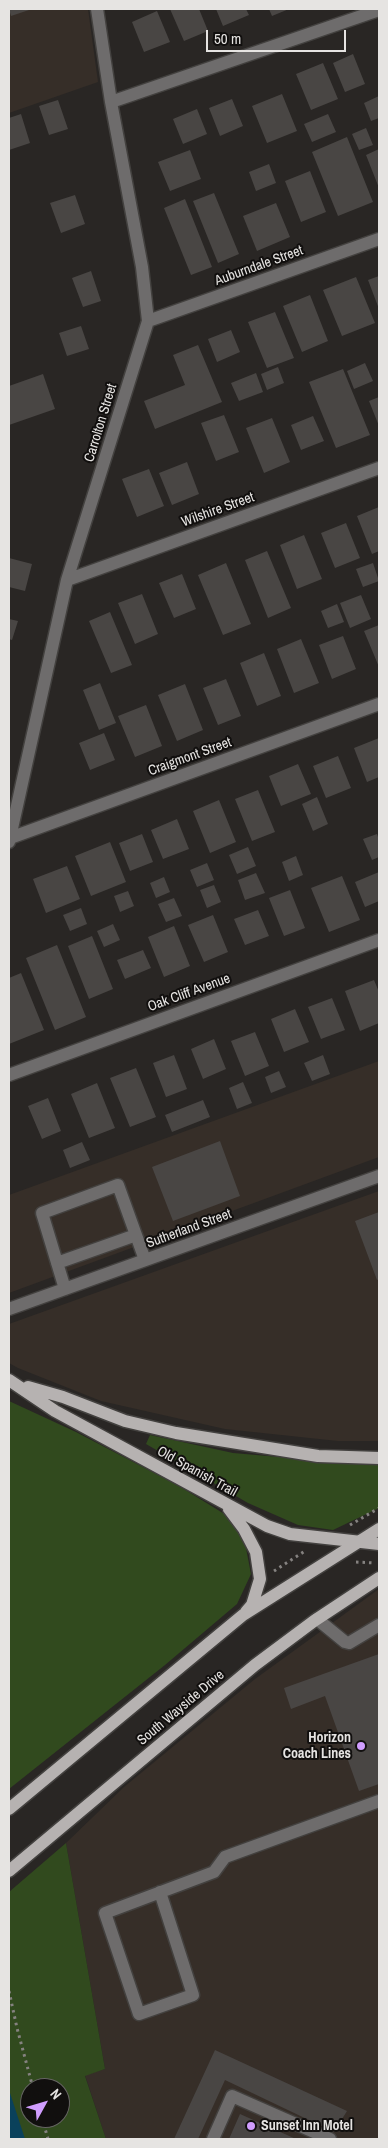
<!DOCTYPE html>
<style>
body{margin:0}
#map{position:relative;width:388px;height:2148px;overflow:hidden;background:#292624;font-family:"Archivo Narrow",sans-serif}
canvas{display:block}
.frame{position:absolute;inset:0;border:10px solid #e6e4e2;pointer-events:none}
.north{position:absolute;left:20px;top:2078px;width:50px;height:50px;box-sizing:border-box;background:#110f0e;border:1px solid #666463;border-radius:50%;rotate:51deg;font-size:14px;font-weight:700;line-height:20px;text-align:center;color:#e6e4e2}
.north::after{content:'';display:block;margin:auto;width:18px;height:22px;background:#d09dfe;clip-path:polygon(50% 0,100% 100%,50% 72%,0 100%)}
.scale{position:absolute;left:206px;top:30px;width:140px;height:22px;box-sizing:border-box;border:2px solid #e6e4e2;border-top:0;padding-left:6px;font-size:15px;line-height:18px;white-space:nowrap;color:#e6e4e2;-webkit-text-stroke:4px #110f0e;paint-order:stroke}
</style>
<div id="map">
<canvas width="388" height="2148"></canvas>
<div class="frame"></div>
<div class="north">N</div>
<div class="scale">50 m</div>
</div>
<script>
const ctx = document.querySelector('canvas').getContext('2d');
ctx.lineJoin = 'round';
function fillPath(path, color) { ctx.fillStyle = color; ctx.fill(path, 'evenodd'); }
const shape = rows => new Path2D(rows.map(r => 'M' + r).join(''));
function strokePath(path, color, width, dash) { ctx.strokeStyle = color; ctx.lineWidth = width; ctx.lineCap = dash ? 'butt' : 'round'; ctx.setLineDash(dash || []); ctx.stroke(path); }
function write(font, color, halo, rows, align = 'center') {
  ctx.font = font + ' "Archivo Narrow",sans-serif'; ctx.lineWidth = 4; ctx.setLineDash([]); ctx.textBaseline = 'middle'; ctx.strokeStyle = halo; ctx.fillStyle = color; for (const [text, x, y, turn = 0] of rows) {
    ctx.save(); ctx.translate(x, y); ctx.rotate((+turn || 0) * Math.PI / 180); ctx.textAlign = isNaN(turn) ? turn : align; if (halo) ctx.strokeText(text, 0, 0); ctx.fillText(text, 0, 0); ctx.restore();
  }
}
fillPath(shape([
 [9,9,88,9,98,82,9,113],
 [379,1061,379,1157,9,1293,9,1195],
 [379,1191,379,1441,338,1441,225,1429,101,1401,18,1368,9,1363,9,1324],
 [379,1589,379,2139,106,2139,85,2075,105,2069,66,1843,124,1787,255,1679]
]), '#362e28');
fillPath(shape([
 [9,1401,76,1432,179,1486,226,1515,245,1543,251,1574,237,1604,165,1665,9,1789],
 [150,1435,233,1453,349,1463,379,1463,379,1508,333,1530,298,1525,248,1503,146,1444],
 [66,1843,105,2069,85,2076,106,2139,9,2139,9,1892],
 [30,2088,60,2088,60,2118,30,2118]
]), '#314a1e');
fillPath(shape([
 [9,2090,25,2139,9,2139]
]), '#0a415b');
fillPath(shape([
 [9,9,32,9,11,16],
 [170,9,199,9,208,31,184,41],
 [216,9,246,9,249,15,223,26],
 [269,9,289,9,272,16],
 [157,11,170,42,144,52,132,22],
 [353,54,365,84,345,92,333,63],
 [323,63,338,99,311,110,296,74],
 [282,94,297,131,267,143,252,106],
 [379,96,379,118,371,121,364,103],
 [232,99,243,126,220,136,209,108],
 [58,100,68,129,49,135,39,106],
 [197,109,207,134,183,144,173,119],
 [21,114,30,143,9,150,9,118],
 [328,114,336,132,312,142,304,124],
 [366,128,373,145,359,150,352,134],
 [347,137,373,202,338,216,312,152],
 [379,149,379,188,366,155],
 [190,150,201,179,170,191,158,162],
 [269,164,276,183,256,191,249,172],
 [310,171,326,212,301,222,285,181],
 [214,193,239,254,218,263,193,201],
 [75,195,85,224,61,233,50,203],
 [185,199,212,267,191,275,164,208],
 [276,203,290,237,257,251,243,216],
 [91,271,101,301,83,307,72,278],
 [379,276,379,309,368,280],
 [356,277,375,323,342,336,323,290],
 [310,295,328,341,302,352,283,306],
 [275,312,294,358,267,368,248,322],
 [81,326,89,349,67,356,59,333],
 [231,330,240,352,217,362,208,339],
 [198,345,222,402,155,429,144,401,185,385,173,355],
 [365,363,373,381,354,389,347,371],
 [278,367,284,383,267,390,261,374],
 [343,369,370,435,336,448,309,382],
 [256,373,263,392,239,401,231,383],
 [43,374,55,409,9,425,9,386],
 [379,397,379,426,369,401],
 [224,415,239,452,216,461,201,423],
 [313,416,324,441,301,450,291,425],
 [272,418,290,462,264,473,246,428],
 [187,462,199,494,172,505,159,473],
 [149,469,164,506,137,517,122,479],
 [379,507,379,551,372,554,357,516],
 [346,523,360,558,335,568,321,533],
 [304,535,322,579,297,589,280,545],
 [267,551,291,608,268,618,245,560],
 [9,558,32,564,25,591,9,587],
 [226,563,251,624,223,635,198,575],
 [373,563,379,581,363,587,356,569],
 [182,574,196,609,174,618,159,583],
 [142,594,158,634,135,644,118,603],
 [361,595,371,619,350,628,340,603],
 [337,604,344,622,328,628,321,611],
 [110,612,132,665,111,673,89,621],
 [9,619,18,621,12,640,9,639],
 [379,625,379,667,364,631],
 [343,636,356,669,332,679,319,645],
 [301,639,319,683,294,693,277,649],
 [264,653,281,696,257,706,240,663],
 [226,679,241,716,218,725,203,688],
 [100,683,116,723,99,730,83,690],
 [185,684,203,730,177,741,158,695],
 [146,705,162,746,135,757,118,716],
 [104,733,115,760,90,770,79,743],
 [379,738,379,777,367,782,354,748],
 [338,756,351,788,326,798,313,766],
 [298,764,311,794,281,806,269,776],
 [258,790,275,832,252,841,235,799],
 [317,797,328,824,313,831,302,804],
 [219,800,236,842,210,853,193,811],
 [177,819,189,849,163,859,151,830],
 [142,834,153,862,130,871,119,843],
 [377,834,379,840,379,857,372,860,363,839],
 [110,842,126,882,91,896,75,856],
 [248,847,256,866,237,874,229,855],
 [296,856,303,875,289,881,282,862],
 [207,863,214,880,197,887,190,870],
 [67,866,80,899,46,913,33,879],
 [379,872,379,901,365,907,355,882],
 [256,873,265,893,245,900,238,880],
 [342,876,360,920,329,932,311,888],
 [164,877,170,892,156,898,150,883],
 [214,885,221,902,207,908,200,890],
 [290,890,305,928,284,936,269,898],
 [128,891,134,906,120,912,114,896],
 [174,898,182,916,166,922,158,904],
 [81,908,87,924,70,931,63,915],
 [258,910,269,936,245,945,234,919],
 [213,915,228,952,204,962,188,925],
 [113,924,120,940,104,947,97,931],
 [174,926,190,966,164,977,148,937],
 [92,936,113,989,89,999,68,946],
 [57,945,86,1017,55,1030,26,958],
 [143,950,151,968,125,979,117,960],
 [21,973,44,1030,9,1044,9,978],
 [374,980,379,992,379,1023,360,1031,345,991],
 [332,998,345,1030,321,1039,308,1007],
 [295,1009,309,1042,284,1052,271,1019],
 [255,1032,269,1066,245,1076,231,1041],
 [214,1039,226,1069,203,1079,191,1049],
 [174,1055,187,1089,166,1097,153,1063],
 [323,1055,330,1074,312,1081,304,1063],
 [136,1068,156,1117,130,1127,110,1078],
 [279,1071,286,1087,271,1093,265,1077],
 [243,1082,252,1103,237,1109,229,1088],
 [97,1083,115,1128,89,1138,71,1094],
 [48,1098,61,1131,42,1139,28,1106],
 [203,1100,210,1117,172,1132,165,1115],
 [220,1141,240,1196,173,1221,152,1167],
 [82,1142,90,1160,70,1168,63,1150],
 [379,1212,379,1279,377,1280,355,1221],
 [379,1654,379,1784,359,1791,325,1696,291,1709,284,1688],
 [215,2050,347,2111,334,2132,225,2080,198,2139,174,2139],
 [240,2114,296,2139,229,2139]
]), '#494644');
const minor = shape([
 [111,102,379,10],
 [148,321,379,239],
 [67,580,379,468],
 [10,838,379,704],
 [9,842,67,580,148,321,142,267,111,102,97,9],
 [9,1075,379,940],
 [57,1263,136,1235],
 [65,1289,42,1213,118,1185,145,1260],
 [9,1309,379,1176],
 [317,1619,345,1642,349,1643,379,1625],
 [160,1892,193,1995,139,2014,105,1913,214,1872,225,1857,379,1801],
 [213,2139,232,2096,330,2139]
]);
const major = shape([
 [9,1380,55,1411,267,1526,290,1534,379,1544],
 [28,1387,63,1397,125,1421,176,1433,318,1456,379,1458],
 [229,1509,244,1529,256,1552,260,1579,252,1605,246,1612],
 [9,1809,243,1615,379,1529],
 [9,1871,255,1665,314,1621,379,1578]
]);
strokePath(minor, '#43413f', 15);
strokePath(major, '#43413f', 15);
strokePath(shape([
 [350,1525,379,1508],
 [356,1562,375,1563],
 [274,1571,305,1551],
 [9,1991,17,2028,33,2088],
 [42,2118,48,2139]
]), '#858280', 3, [2.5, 4]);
strokePath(minor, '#6e6c6c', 12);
strokePath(major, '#b6b2b1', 12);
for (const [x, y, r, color] of [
 [361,1746,5,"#d09dfe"],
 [251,2126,5,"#d09dfe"]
]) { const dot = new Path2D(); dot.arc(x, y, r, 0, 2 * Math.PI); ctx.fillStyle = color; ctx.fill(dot); strokePath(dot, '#110f0e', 2); }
write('14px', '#e6e4e2', '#110f0e', [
 ["Auburndale Street",259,266,-20],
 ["Carrolton Street",101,423,-73],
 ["Wilshire Street",218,510,-20],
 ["Craigmont Street",190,757,-20],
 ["Oak Cliff Avenue",189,993,-20],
 ["Sutherland Street",189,1229,-20],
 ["Old Spanish Trail",197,1472,29],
 ["South Wayside Drive",181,1708,-40]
]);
write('bold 14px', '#e6e4e2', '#110f0e', [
 ["Horizon",351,1738],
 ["Coach Lines",351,1754],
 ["Sunset Inn Motel",261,2126,"left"]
], 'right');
</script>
